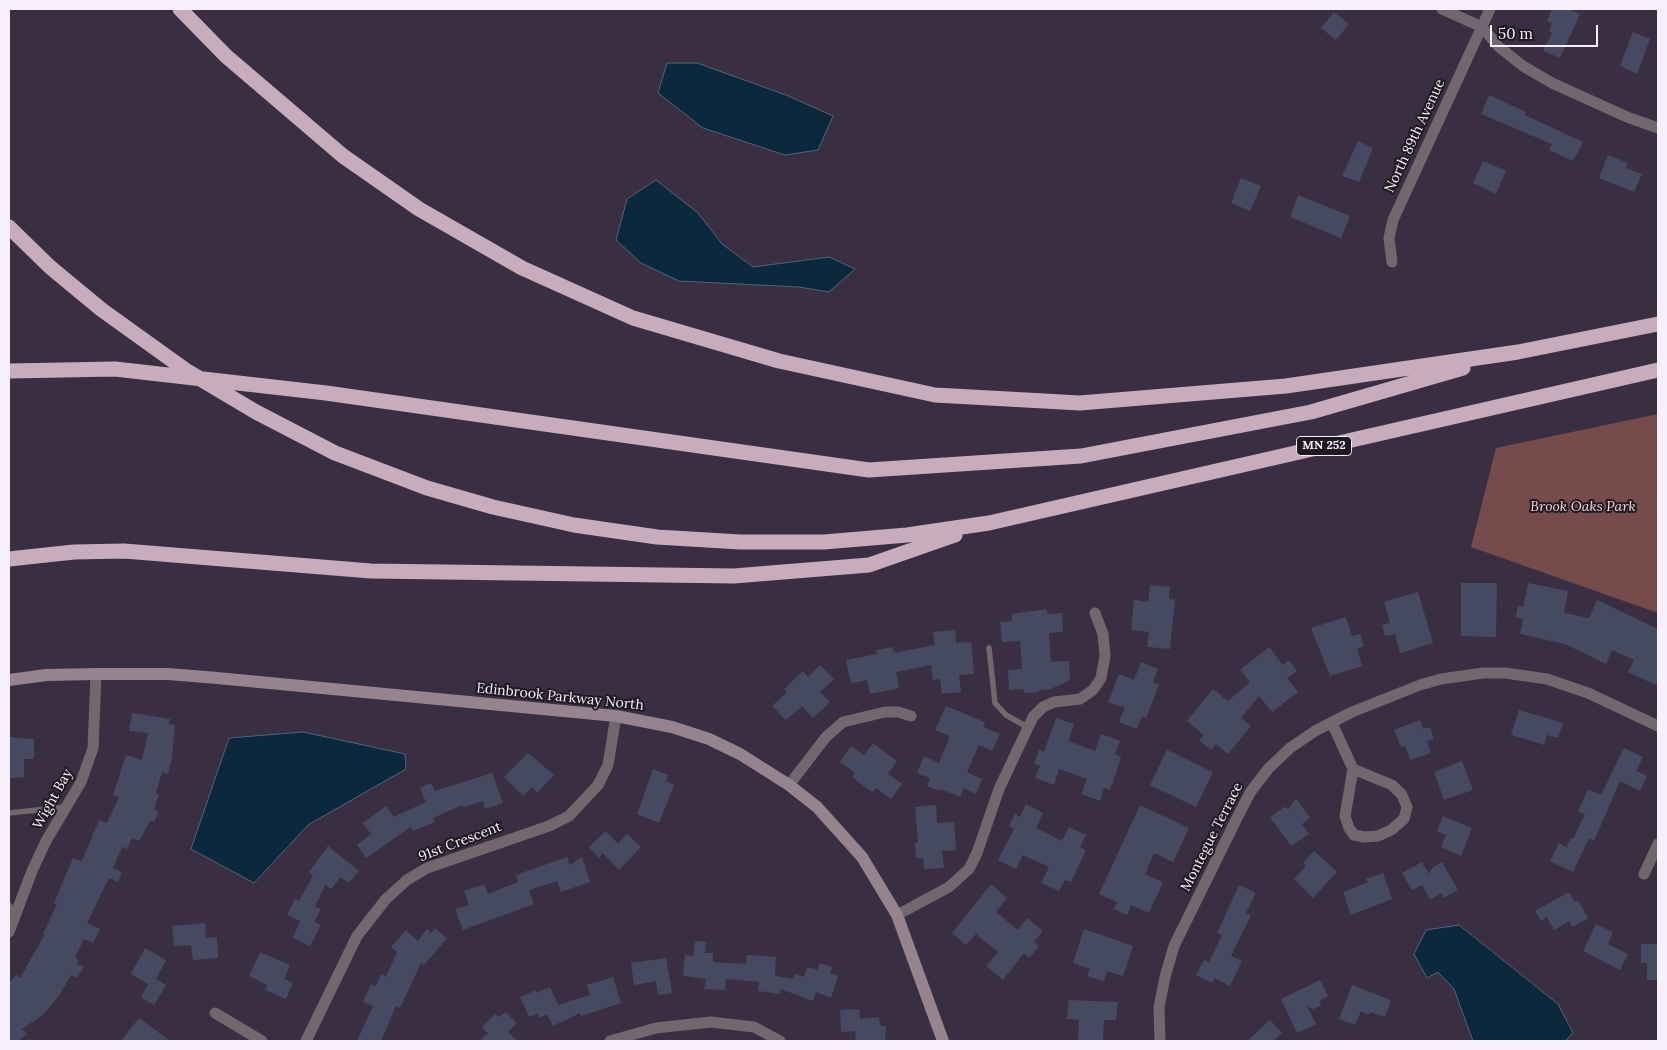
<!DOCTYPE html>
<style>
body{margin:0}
#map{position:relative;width:1667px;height:1050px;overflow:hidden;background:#3a2f42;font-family:Lora,serif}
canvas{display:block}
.frame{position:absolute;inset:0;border:10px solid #f6effc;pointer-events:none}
.scale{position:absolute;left:1490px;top:25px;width:108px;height:22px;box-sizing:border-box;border:2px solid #f6effc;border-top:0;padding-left:6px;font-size:15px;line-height:18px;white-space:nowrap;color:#f6effc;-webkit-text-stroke:4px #1e1a22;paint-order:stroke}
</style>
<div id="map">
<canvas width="1667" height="1050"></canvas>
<div class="frame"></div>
<div class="scale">50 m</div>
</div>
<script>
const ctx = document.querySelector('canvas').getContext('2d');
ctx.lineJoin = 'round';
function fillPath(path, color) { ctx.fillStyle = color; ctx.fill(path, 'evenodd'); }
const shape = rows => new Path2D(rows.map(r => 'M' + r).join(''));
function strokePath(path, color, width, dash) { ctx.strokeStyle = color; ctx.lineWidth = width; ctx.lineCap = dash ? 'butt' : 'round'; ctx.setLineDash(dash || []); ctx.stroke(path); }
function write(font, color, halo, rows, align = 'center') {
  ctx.font = font + ' Lora,serif'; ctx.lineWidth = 4; ctx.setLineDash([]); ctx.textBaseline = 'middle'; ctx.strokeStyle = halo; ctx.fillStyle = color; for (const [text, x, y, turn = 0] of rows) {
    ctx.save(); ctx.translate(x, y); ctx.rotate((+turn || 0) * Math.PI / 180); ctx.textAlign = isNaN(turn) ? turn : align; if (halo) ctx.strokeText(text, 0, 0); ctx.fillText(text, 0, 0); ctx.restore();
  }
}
fillPath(shape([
 [1658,414,1658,613,1471,547,1496,448]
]), '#764b4c');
const water = shape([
 [667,63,697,63,786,95,833,116,818,150,785,155,703,128,658,93,667,63],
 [656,180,698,213,722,244,753,267,829,257,855,269,829,292,799,287,679,281,641,263,616,240,627,199,656,180],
 [303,732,405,754,406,769,308,825,254,883,191,849,229,738,303,732],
 [1459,925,1558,1004,1573,1033,1565,1041,1473,1041,1454,989,1438,972,1427,978,1414,954,1426,930,1459,925]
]);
fillPath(water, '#0b283c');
strokePath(water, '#526476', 1);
fillPath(shape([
 [1552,9,1569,9,1580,14,1560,58,1543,51,1552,33,1549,31,1552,23,1547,21],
 [1334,12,1349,24,1336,40,1321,28],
 [1633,32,1650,39,1637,74,1620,66],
 [1489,95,1526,112,1525,115,1583,142,1573,161,1549,150,1552,144,1481,114],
 [1358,141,1373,148,1359,182,1342,176],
 [1608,155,1628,163,1626,168,1642,174,1634,192,1599,178],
 [1483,161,1506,171,1496,194,1473,183],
 [1241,178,1261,186,1250,211,1231,203],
 [1298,195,1350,216,1341,238,1290,217],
 [1461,583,1497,583,1496,637,1461,636],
 [1528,583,1568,591,1564,613,1589,618,1597,600,1658,629,1658,686,1628,672,1634,660,1612,650,1606,664,1565,644,1520,634,1523,619,1516,617,1518,606,1523,607],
 [1150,585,1170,587,1169,599,1175,600,1170,649,1147,647,1149,632,1131,630,1134,600,1148,602],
 [1418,592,1433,643,1400,653,1395,634,1385,636,1382,625,1390,623,1384,602],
 [1046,609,1048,614,1062,613,1063,632,1049,633,1051,662,1069,661,1070,680,1051,689,1039,690,1039,692,1025,693,1023,689,1009,690,1008,670,1022,669,1020,641,1002,642,1000,622,1012,621,1012,614],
 [1346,617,1352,636,1360,634,1364,646,1357,649,1362,666,1330,676,1311,628],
 [955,630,956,643,971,642,974,674,959,675,961,692,942,694,940,679,933,680,931,665,896,672,899,688,870,694,867,680,851,683,846,660,877,654,876,650,892,647,894,653,935,645,933,632],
 [1269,647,1283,665,1289,660,1297,671,1287,678,1298,692,1272,712,1259,696,1241,718,1251,726,1228,754,1216,744,1211,750,1199,740,1204,735,1187,721,1213,689,1228,701,1250,682,1240,670],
 [1141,662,1158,669,1153,682,1159,685,1146,718,1142,716,1137,729,1119,722,1125,708,1108,702,1119,674,1134,680],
 [820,665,834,679,820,692,830,702,813,718,802,706,786,720,772,706,787,692,784,689,803,671,808,677],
 [946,706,985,722,983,727,1000,734,992,751,979,745,967,772,982,779,976,794,964,788,960,797,941,789,940,791,927,786,930,778,917,773,924,756,939,763,950,736,935,730],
 [1519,710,1563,723,1558,738,1547,735,1544,745,1511,735],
 [132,713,170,719,168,724,175,725,172,758,168,774,162,772,156,793,159,795,154,809,159,812,154,822,150,821,139,841,132,838,127,849,122,847,113,868,122,872,118,882,109,878,87,923,100,929,93,943,84,939,75,957,79,960,77,964,84,967,77,978,71,975,58,997,43,1015,22,1029,27,1034,18,1041,9,1041,9,984,16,975,20,978,45,934,43,934,57,904,54,903,73,858,82,861,99,820,107,823,119,797,113,795,126,755,142,760,148,733,129,731],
 [1056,718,1074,724,1068,741,1095,751,1101,734,1120,741,1115,754,1121,757,1115,776,1110,790,1104,788,1100,801,1081,794,1087,779,1059,769,1054,785,1035,778,1040,766,1034,764,1039,750,1044,752],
 [1420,720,1423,729,1430,727,1434,739,1427,741,1431,753,1410,760,1405,746,1401,747,1394,730],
 [9,737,34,739,34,759,24,759,24,777,9,778],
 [873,743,897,761,888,774,902,784,891,799,876,788,872,792,852,777,855,773,840,762,851,746,864,755],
 [1624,748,1643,757,1636,771,1647,776,1640,791,1620,781,1594,841,1589,838,1573,872,1554,863,1550,861,1559,843,1566,847,1571,838,1573,839,1585,814,1578,811,1588,789,1601,795],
 [1167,750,1213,772,1196,807,1150,785],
 [528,753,554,775,537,793,532,787,523,796,504,777],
 [1462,761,1473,790,1444,800,1434,772],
 [653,769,668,775,666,781,674,785,659,823,637,814],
 [492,773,503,803,485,809,483,801,463,807,462,805,433,818,435,822,413,831,411,827,366,858,357,845,371,834,363,823,386,806,394,817,426,802,420,788,431,783,435,791],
 [1296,798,1310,818,1302,824,1309,834,1291,846,1270,817,1284,807,1289,809],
 [1026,804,1043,813,1036,828,1062,841,1069,827,1086,835,1080,847,1086,850,1077,869,1071,882,1065,880,1059,891,1041,883,1049,867,1023,855,1016,869,998,860,1014,829,1009,826,1015,814,1020,817],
 [936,805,937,823,954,822,956,850,942,851,944,868,924,869,923,858,916,858,915,843,918,843,915,807],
 [1140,805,1189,828,1173,862,1154,853,1145,874,1163,882,1149,913,1131,905,1127,915,1114,909,1117,902,1099,894],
 [1443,816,1472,828,1461,856,1441,847,1446,835,1437,831],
 [606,831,618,844,627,834,641,847,619,870,603,853,599,858,589,847],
 [328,846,359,871,349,883,340,877,331,889,325,885,315,907,321,909,314,922,321,925,310,946,293,938,300,921,287,915,295,899,299,901,313,876,309,872],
 [1314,851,1337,872,1313,898,1294,879,1306,866,1303,863],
 [567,857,570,865,582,857,590,882,561,892,557,881,529,890,534,904,463,930,455,909,469,905,464,891,484,884,488,894,518,882,516,875],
 [1422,862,1429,874,1432,868,1442,862,1458,890,1444,898,1441,893,1430,900,1422,885,1412,890,1402,873],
 [1383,873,1392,899,1351,915,1343,892,1368,882,1366,879],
 [991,884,1007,898,996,912,1018,930,1027,918,1043,931,1034,942,1039,946,1029,958,1024,953,1003,980,986,966,998,952,976,934,966,945,952,933],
 [1239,885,1256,893,1246,913,1251,915,1231,956,1242,961,1230,986,1215,978,1212,983,1196,975,1204,960,1209,962,1222,935,1217,933],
 [1569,892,1575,902,1578,900,1588,918,1572,927,1569,921,1554,930,1547,917,1541,921,1535,911],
 [205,923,206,938,217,937,218,958,193,960,191,945,174,946,172,926],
 [1596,924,1613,932,1608,944,1628,954,1620,970,1583,951],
 [435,928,447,938,424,965,421,963,400,1008,396,1006,381,1041,357,1041,373,1006,363,1002,371,984,376,986,381,974,386,977,397,952,391,947,406,930,418,941,427,929,431,933],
 [1084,929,1133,946,1123,976,1107,971,1104,981,1087,976,1090,969,1073,963],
 [695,941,706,942,705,953,713,953,713,962,746,964,747,955,776,957,775,976,793,979,795,974,804,977,807,967,817,970,820,963,832,967,830,973,838,976,831,998,816,992,813,1001,781,989,780,994,758,991,759,982,726,979,725,990,704,989,706,979,683,976,685,955,693,956],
 [1641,944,1658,944,1658,980,1647,980,1647,963,1641,963],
 [145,948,166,960,156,979,166,985,154,1005,141,997,148,984,131,974],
 [260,952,290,965,284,979,293,983,286,999,265,990,267,985,249,976],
 [666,958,672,993,658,995,656,981,634,985,631,963],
 [613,977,621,1003,581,1016,580,1013,553,1026,547,1014,539,1018,538,1013,529,1017,520,997,536,990,536,993,550,987,558,1005,590,995,587,985],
 [1320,980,1328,996,1319,1001,1321,1006,1313,1009,1307,1006,1316,1024,1297,1033,1281,999],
 [1352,985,1391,1000,1385,1017,1370,1012,1369,1015,1361,1011,1355,1025,1339,1019],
 [1069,1000,1118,1002,1116,1020,1104,1020,1103,1041,1078,1041,1079,1020,1067,1019],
 [859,1009,860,1019,879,1017,880,1026,886,1026,885,1041,856,1041,855,1031,841,1032,840,1010],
 [506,1012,517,1023,508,1032,518,1041,479,1041,488,1033,482,1027,495,1014,499,1017],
 [139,1018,170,1041,121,1041],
 [1270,1020,1282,1033,1273,1041,1247,1041]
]), '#464a60');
strokePath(shape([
 [989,648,995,703,1006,715,1029,728],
 [9,813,66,807],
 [9,905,15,913]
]), '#72676d', 5.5);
strokePath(shape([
 [1442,9,1482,27,1499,47,1523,66,1552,83,1627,117,1658,128],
 [1392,262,1389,238,1393,220,1490,9],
 [1332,723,1353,769,1345,816,1349,828,1354,835,1364,837,1378,836,1391,830,1404,819,1407,807,1402,795,1392,785,1353,769],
 [789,785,826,737,843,722,885,712,898,712,911,716],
 [1644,874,1658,844],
 [897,915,949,887,969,869,977,853,999,789,1033,717,1043,707,1054,702,1080,699,1093,690,1101,678,1105,656,1103,634,1095,613],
 [9,932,32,871,46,841,81,782,93,748,96,674],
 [215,1013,262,1041],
 [306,1041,357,936,386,899,407,880,427,868,549,826,569,816,598,785,608,765,616,716],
 [610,1041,656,1028,711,1022,754,1027,780,1041],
 [1160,1041,1159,1007,1165,977,1174,946,1237,818,1251,791,1269,768,1290,748,1315,731,1352,712,1420,685,1441,679,1483,673,1505,673,1547,679,1588,693,1658,726]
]), '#72676d', 11);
strokePath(shape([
 [9,680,46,675,96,674,168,674,217,678,616,716,672,727,709,739,740,754,789,785,817,807,862,857,897,915,943,1041]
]), '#95838d', 12);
strokePath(shape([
 [180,9,226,56,343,156,419,209,522,268,633,318,779,361,935,395,1080,403,1286,386,1518,352,1658,324],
 [9,227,50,267,102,310,187,371,256,412,335,453,427,488,493,507,574,525,657,537,740,542,824,542,907,535,989,523,1658,370],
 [9,371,115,369,326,393,869,470,1081,456,1311,412,1463,368],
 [9,559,74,552,124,551,371,571,734,576,869,565,955,535]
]), '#c7adbb', 15);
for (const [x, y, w] of [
 [1324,446,55]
]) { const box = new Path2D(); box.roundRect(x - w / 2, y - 9.5, w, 19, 4); ctx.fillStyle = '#1e1a22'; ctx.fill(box); strokePath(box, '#f6effc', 1); }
write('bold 12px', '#f6effc', null, [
 ["MN 252",1324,446]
]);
write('14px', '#f6effc', '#1e1a22', [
 ["North 89th Avenue",1415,136,-65],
 ["Edinbrook Parkway North",560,697,6],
 ["Wight Bay",53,799,-61],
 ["Montegue Terrace",1212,837,-63],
 ["91st Crescent",460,842,-21]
]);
write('italic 14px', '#fbd2d2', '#1e1a22', [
 ["Brook Oaks Park",1583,507]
]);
</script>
